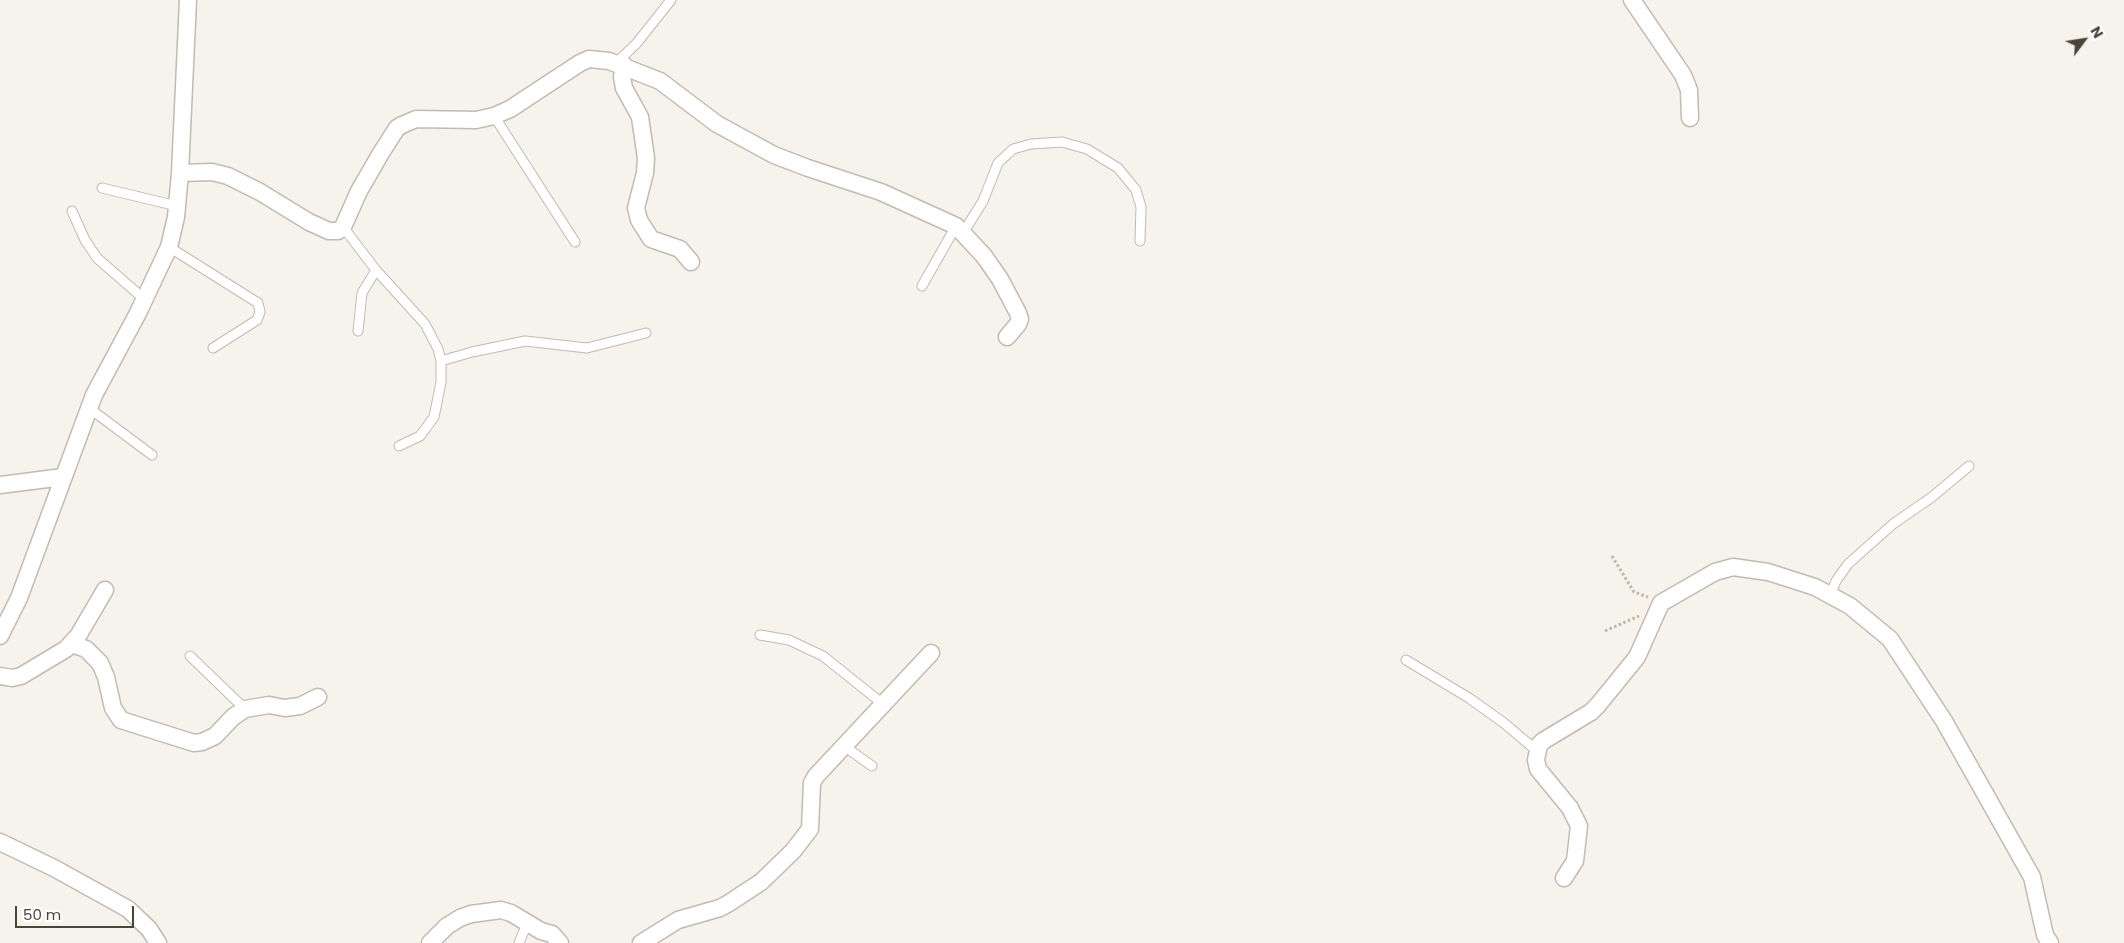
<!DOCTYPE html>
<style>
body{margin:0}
#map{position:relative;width:2124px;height:943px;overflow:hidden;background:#f6f3ec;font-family:Poppins,sans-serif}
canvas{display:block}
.north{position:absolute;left:2059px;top:15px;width:50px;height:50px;-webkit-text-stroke:4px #fff;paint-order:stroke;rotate:59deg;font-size:14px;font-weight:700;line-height:20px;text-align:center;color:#4b4439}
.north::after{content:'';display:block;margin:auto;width:18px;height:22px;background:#4b4439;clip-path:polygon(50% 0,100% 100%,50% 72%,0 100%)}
.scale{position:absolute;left:15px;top:906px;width:119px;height:22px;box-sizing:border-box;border:2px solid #4b4439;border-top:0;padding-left:6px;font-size:15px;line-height:18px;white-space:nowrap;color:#4b4439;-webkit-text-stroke:4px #fff;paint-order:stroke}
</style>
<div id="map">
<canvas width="2124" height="943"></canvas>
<div class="north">N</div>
<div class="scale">50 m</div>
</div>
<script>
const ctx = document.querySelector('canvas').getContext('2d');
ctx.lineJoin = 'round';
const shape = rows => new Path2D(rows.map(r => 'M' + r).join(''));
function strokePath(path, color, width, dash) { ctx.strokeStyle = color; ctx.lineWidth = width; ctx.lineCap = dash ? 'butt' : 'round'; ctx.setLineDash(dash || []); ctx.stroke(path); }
const service = shape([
 [616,63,636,44,671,0],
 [494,116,575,242],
 [102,188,177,206],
 [72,211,85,240,97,258,144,299],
 [343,227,376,270,425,324,438,349,441,361,441,382,434,417,420,436,399,446],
 [963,233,983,201,998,163,1013,149,1031,144,1062,142,1087,149,1118,168,1136,190,1141,207,1140,241],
 [169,247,258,303,260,312,257,320,213,348],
 [922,286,956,226],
 [358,331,362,293,376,270],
 [441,361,472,352,525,341,587,348,646,333],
 [89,408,152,455],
 [1830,595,1836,581,1848,564,1893,524,1932,497,1969,466],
 [760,635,789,640,823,656,883,704],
 [190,656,245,709],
 [1406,660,1469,698,1504,723,1537,751],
 [844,746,872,766],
 [519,943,528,921]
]);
const minor = shape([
 [1632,0,1683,75,1689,90,1690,118],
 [624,65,622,77,624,88,640,117,646,158,645,173,636,208,639,220,651,239,680,249,691,262],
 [180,173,212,172,228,176,260,192,309,222,329,231,338,231,343,227,359,191,381,153,397,128,402,125,416,119,476,120,494,116,510,109,580,63,589,59,609,61,660,81,717,124,774,155,808,168,881,192,956,226,984,256,1000,279,1018,313,1020,319,1018,324,1007,337],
 [0,485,63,477],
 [0,636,19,598,94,395,138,313,169,247,176,217,180,173,188,0],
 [72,644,86,649,100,663,106,677,113,708,121,720,194,743,202,742,215,736,233,717,245,709,269,705,285,708,300,706,318,697],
 [0,676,12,678,21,676,66,649,78,636,105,590],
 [0,842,54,868,128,909,149,929,158,943],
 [1564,878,1575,861,1579,826,1570,808,1538,769,1536,760,1539,745,1543,741,1591,712,1598,705,1637,657,1661,603,1715,572,1733,567,1768,572,1815,587,1850,606,1890,639,1944,721,2032,877,2045,935,2050,943],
 [430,943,447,926,460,918,471,914,501,910,511,913,541,931,552,934,560,943],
 [641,943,678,920,720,908,729,903,761,882,793,851,810,829,812,783,816,776,931,653]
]);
strokePath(service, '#c2bbae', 11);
strokePath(minor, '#c2bbae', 19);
strokePath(shape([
 [1612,556,1634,592,1648,597],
 [1605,631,1639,616]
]), '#c4b79f', 3, [2.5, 2.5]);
strokePath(service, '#fff', 9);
strokePath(minor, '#fff', 16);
</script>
